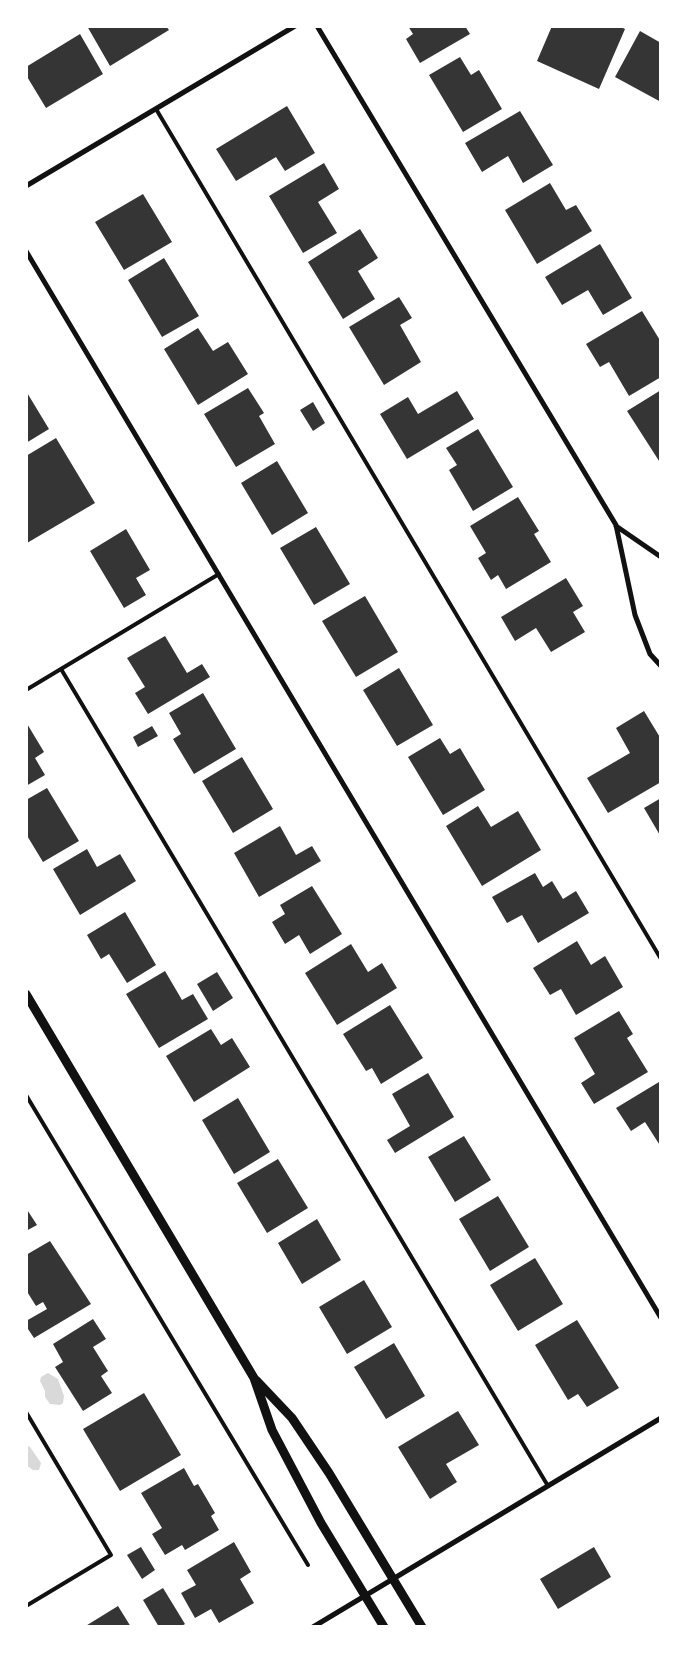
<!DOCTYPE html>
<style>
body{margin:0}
#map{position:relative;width:687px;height:1653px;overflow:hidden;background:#fff;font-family:"Golos Text",sans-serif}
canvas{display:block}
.frame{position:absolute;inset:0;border:28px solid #fff;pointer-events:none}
</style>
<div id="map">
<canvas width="687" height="1653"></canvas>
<div class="frame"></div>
</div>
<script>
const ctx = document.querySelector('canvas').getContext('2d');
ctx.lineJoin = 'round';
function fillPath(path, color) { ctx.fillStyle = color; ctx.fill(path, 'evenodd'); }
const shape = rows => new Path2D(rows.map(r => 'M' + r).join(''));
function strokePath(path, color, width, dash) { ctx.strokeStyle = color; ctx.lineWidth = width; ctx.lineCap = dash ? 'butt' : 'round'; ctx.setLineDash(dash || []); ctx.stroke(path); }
fillPath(shape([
 [48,1373,58,1379,64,1396,63,1403,60,1405,50,1404,45,1397,45,1391,40,1381,41,1377],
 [26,1445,30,1447,41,1463,39,1470,33,1470,26,1465]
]), '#d9d9d9');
fillPath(shape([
 [87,26,166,26,169,30,110,66],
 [408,26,465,26,470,34,420,63,406,39,413,34],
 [552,26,619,26,625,29,599,89,537,61],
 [640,31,661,43,661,102,615,77],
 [80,34,103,74,46,108,26,75,26,67],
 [460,57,471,75,479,70,502,109,463,132,429,75],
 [287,106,315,153,285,171,276,157,236,181,216,149],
 [520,111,553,165,523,183,508,156,482,172,465,143],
 [324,163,339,189,318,202,337,233,303,253,269,196],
 [550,183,566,210,576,205,592,231,537,264,505,210],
 [143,194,172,242,124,270,95,222],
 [360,229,378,258,358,271,375,299,343,319,308,262],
 [600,244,632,298,603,315,588,290,562,305,545,277],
 [164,258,199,316,162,337,128,280],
 [399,297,412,318,400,325,421,362,384,385,349,327],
 [642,311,661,342,661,377,629,396,609,362,600,367,586,344],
 [198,328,213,351,228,342,248,374,198,405,164,349],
 [248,388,264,413,259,416,275,444,236,467,204,414],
 [661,390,661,464,627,411],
 [26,391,49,429,26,443],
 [457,391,474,419,407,459,380,414,408,397,418,414],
 [313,402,325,423,313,431,300,410],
 [478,429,513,487,473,511,449,470,457,465,446,448],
 [56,438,95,503,27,543,26,456],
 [277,461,308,513,272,535,241,483],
 [518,497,539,531,534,534,551,562,506,589,498,575,491,580,478,558,486,553,470,526],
 [316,527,350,584,314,605,280,548],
 [126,529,150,570,136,578,146,595,124,608,90,551],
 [566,578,583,606,573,612,585,632,551,652,536,628,515,641,501,617],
 [365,596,398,652,356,677,322,621],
 [165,636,187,673,202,664,210,677,148,714,135,693,145,687,127,658],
 [399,668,433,725,397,746,363,690],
 [203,693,236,749,194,774,173,739,181,734,169,713],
 [644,711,661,739,661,782,608,813,587,778,630,753,616,728],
 [26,722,44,752,35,758,45,775,26,786],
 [152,726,158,736,138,747,133,737],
 [440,738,450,754,460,748,485,790,443,815,408,757],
 [242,757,273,809,233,833,202,781],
 [47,788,79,841,43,862,26,834,26,800],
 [661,798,661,837,644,808],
 [478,806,491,827,518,811,541,850,482,886,446,826],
 [280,826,296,855,312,846,321,861,259,897,234,853],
 [87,849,97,867,120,854,136,881,80,915,53,869],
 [535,873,543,887,552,881,563,899,576,891,589,913,538,943,522,915,507,923,492,897],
 [312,886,342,934,310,954,299,935,285,944,272,922,285,914,280,905],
 [125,912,156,965,127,983,109,954,101,959,87,935],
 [577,941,591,965,605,956,623,987,576,1015,561,989,550,995,533,968],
 [351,944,368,972,382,963,397,988,337,1025,305,973],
 [165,971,182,1000,193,994,208,1019,159,1048,126,994],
 [217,972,233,998,213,1011,197,984],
 [390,1005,423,1058,381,1084,372,1068,366,1071,343,1034],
 [619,1011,633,1034,627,1038,648,1072,594,1104,581,1083,595,1074,574,1038],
 [211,1029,221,1045,232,1038,250,1067,194,1102,166,1056],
 [428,1073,454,1117,395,1153,387,1140,410,1126,392,1094],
 [659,1082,661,1084,661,1147,645,1122,631,1131,616,1108],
 [238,1098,270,1152,234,1174,202,1120],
 [464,1136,491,1180,455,1202,428,1157],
 [278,1159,308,1208,267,1233,237,1183],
 [498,1196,529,1247,490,1271,459,1219],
 [26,1208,37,1225,26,1231],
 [317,1219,341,1260,302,1284,278,1243],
 [50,1241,91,1304,34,1338,26,1326,26,1321,47,1309,43,1302,36,1306,26,1290,26,1255],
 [535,1258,563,1304,518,1331,490,1285],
 [364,1280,392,1327,347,1354,319,1307],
 [93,1319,106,1339,93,1347,108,1371,101,1376,112,1393,83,1411,55,1367,63,1362,53,1344],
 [577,1320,619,1388,587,1407,578,1394,568,1400,535,1345],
 [394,1343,425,1396,386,1419,354,1367],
 [144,1393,181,1455,120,1491,83,1429],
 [458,1411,479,1445,446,1464,457,1482,430,1499,398,1447],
 [184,1468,194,1486,198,1484,215,1513,211,1516,219,1530,185,1550,182,1545,165,1555,152,1534,162,1528,141,1493],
 [234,1542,251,1572,240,1579,254,1603,219,1623,211,1609,195,1618,181,1593,196,1585,187,1570],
 [141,1547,155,1570,142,1579,127,1555],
 [594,1547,611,1577,558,1609,540,1579],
 [163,1588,185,1624,180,1627,159,1627,143,1600],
 [118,1606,131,1627,84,1627]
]), '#353535');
strokePath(shape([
 [156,109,661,959],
 [61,669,548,1486],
 [26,690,219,574],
 [26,1095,308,1565],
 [26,1412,111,1555,26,1606]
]), '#111', 4);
strokePath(shape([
 [317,26,616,525,635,615,650,654,661,666],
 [26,186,295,26],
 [26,251,661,1318],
 [616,526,661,557],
 [313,1627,661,1418]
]), '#111', 5);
strokePath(shape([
 [26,994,254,1378,272,1430,321,1523,384,1627],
 [256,1380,292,1418,329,1473,422,1627]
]), '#111', 9);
</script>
